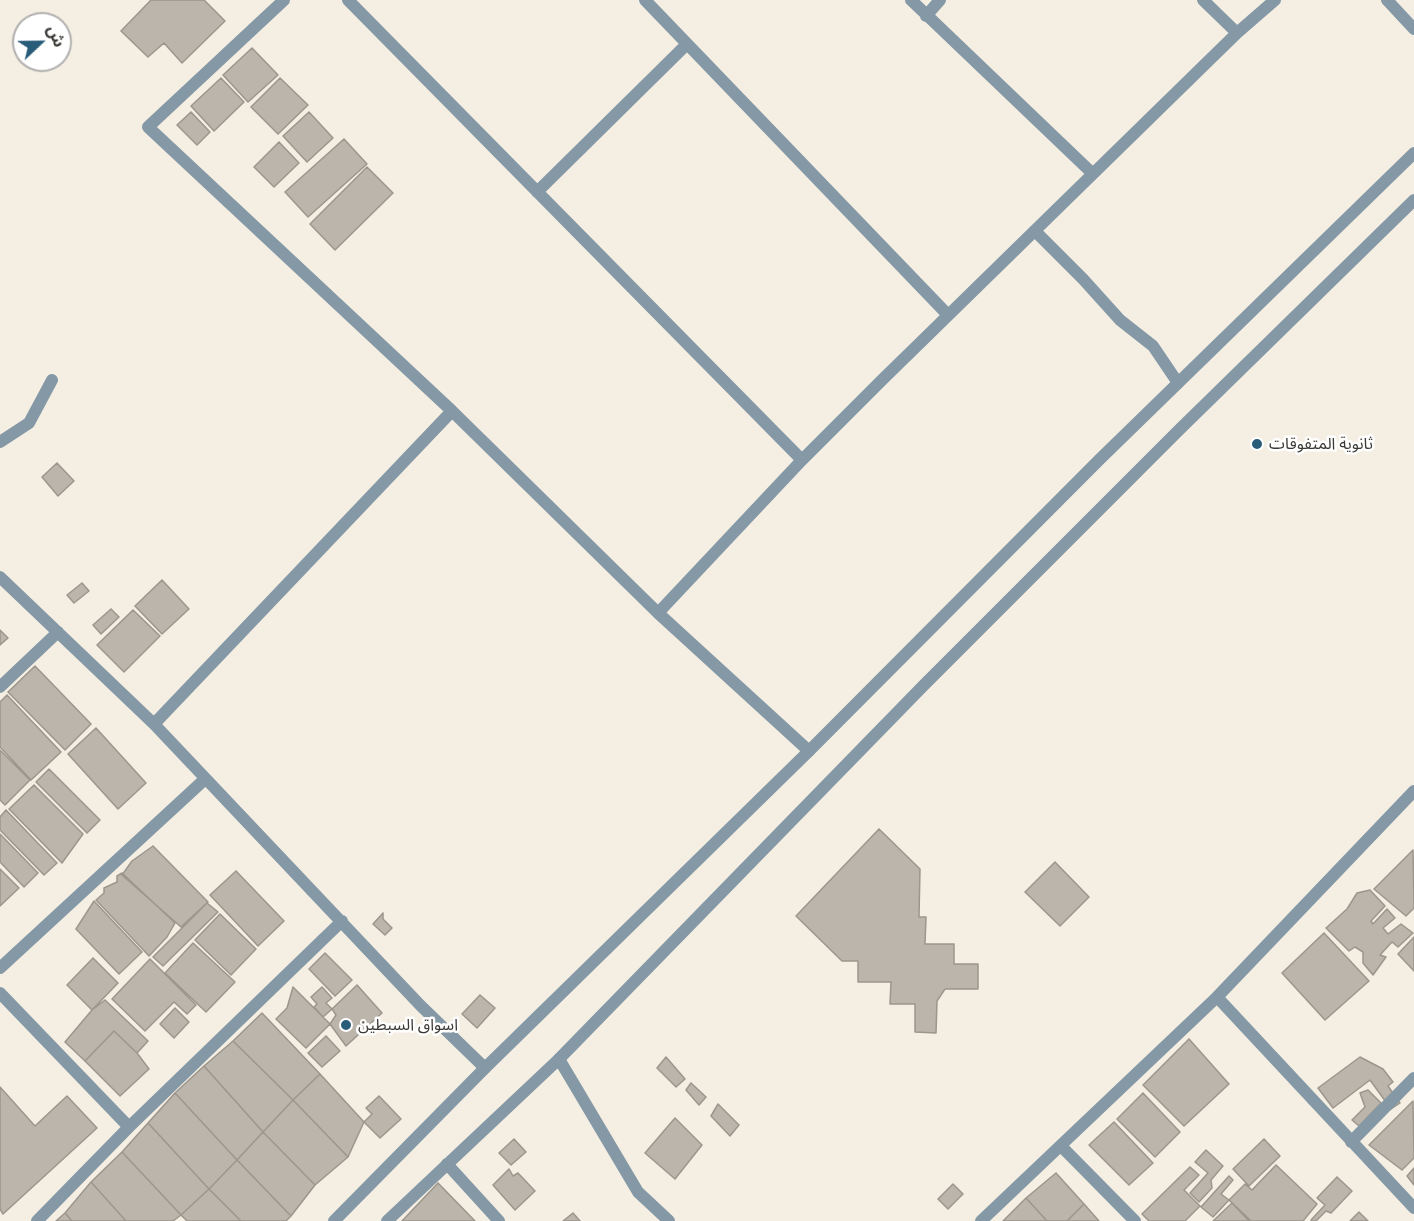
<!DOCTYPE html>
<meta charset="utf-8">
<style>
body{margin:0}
#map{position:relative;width:1414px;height:1221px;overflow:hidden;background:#f4eee3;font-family:Merriweather,"Noto Sans Arabic",serif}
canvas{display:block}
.north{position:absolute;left:12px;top:12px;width:60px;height:60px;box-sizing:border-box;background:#fff;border:2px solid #b1b0ae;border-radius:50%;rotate:68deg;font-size:16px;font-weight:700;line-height:24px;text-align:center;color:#3b3935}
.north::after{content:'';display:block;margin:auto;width:21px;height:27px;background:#295c79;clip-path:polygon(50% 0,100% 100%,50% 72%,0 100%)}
</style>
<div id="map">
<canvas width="1414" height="1221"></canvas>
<div class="north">ش</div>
</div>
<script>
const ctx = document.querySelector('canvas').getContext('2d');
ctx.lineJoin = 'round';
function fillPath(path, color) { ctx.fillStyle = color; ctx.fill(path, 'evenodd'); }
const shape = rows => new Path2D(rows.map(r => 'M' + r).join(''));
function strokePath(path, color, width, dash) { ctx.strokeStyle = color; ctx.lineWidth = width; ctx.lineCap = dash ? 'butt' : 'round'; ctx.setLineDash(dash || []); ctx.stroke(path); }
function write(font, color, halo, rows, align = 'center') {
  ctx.font = font + ' Merriweather,"Noto Sans Arabic",serif'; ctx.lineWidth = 5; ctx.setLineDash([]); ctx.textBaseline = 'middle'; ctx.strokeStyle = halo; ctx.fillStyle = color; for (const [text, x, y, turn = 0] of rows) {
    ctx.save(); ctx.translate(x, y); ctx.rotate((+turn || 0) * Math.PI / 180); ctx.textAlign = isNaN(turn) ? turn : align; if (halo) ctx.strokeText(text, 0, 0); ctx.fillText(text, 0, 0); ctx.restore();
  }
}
const building = shape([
 [151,0,204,0,225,21,182,63,164,43,148,57,121,31,151,0],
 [252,48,278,75,248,102,223,75,252,48],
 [221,78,244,102,214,131,191,106,221,78],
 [280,78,308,105,278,134,251,107,280,78],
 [191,112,210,132,197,145,177,125,191,112],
 [309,112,333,138,307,162,283,136,309,112],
 [344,139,367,164,308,217,285,192,344,139],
 [279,142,299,163,274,187,254,167,279,142],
 [367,167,393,193,335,250,310,224,367,167],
 [57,463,74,481,58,496,42,477,57,463],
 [162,580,189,609,162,634,135,606,162,580],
 [82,583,89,591,74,603,67,595,82,583],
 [111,609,119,617,101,634,93,625,111,609],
 [133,610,160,636,124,672,97,645,133,610],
 [0,630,8,638,0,645,0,630],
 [35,666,91,724,65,750,8,692,35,666],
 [7,695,61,752,31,780,0,747,0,702,7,695],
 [96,728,146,783,118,809,68,754,96,728],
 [0,750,30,780,5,805,0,800,0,750],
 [49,769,100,820,87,833,36,782,49,769],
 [34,785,83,834,62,863,9,809,34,785],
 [6,810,57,863,44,875,0,830,0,817,6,810],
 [879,829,920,869,919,917,926,917,925,944,954,944,954,964,978,964,978,989,945,989,937,1001,936,1033,915,1032,915,1004,890,1004,891,982,858,982,858,961,842,961,796,916,879,829],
 [0,834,38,873,24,887,0,862,0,834],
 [153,846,208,902,181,927,122,875,132,861,153,846],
 [1413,850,1414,908,1406,916,1374,889,1413,850],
 [1055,862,1089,897,1060,926,1025,892,1055,862],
 [0,869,19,888,0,906,0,869],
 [236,871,284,921,258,946,210,895,236,871],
 [122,873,175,923,167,937,149,956,96,900,104,893,104,888,117,882,117,876,122,873],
 [1370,890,1385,906,1371,921,1373,924,1387,909,1395,918,1383,928,1388,934,1401,924,1413,933,1398,947,1392,942,1380,955,1386,957,1373,975,1363,963,1363,952,1355,947,1349,951,1326,928,1347,909,1357,893,1370,890],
 [94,901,142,952,119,974,76,929,94,901],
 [207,903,218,912,163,966,153,957,207,903],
 [383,913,383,919,392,928,385,935,373,924,383,913],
 [220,914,256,949,231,975,195,940,220,914],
 [1324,933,1369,981,1325,1020,1282,973,1324,933],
 [1414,937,1414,971,1398,954,1414,937],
 [193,943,235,982,206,1012,165,973,193,943],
 [325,953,352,980,335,996,309,969,325,953],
 [93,958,118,983,92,1010,67,985,93,958],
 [150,959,196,1005,187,1014,174,1002,145,1031,112,999,150,959],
 [357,985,382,1013,346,1046,330,1024,336,1015,332,1009,357,985],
 [293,987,330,1024,306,1048,276,1019,287,1008,293,987],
 [322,987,332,998,326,1003,332,1009,323,1017,314,1007,317,1004,311,997,322,987],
 [480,995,495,1008,477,1028,462,1014,480,995],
 [105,1000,148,1041,137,1053,114,1031,85,1061,65,1042,92,1010,105,1000],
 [175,1008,189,1022,174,1038,160,1024,175,1008],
 [262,1013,320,1074,293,1100,233,1041,262,1013],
 [114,1031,137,1053,149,1069,120,1096,85,1061,114,1031],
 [326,1036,340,1051,322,1067,308,1053,326,1036],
 [1189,1039,1229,1084,1184,1126,1143,1085,1189,1039],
 [233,1041,293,1100,263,1132,204,1066,233,1041],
 [666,1057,685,1079,676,1087,657,1068,666,1057],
 [1360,1057,1383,1069,1393,1082,1388,1086,1400,1103,1391,1109,1370,1080,1333,1108,1318,1088,1360,1057],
 [204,1066,263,1132,237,1160,175,1093,204,1066],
 [320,1074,364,1122,348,1157,293,1100,320,1074],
 [691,1083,706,1097,699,1105,686,1090,691,1083],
 [0,1087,35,1126,67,1096,97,1128,3,1214,0,1209,0,1087],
 [1368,1090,1381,1103,1359,1126,1352,1120,1365,1107,1360,1093,1368,1090],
 [175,1093,237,1160,209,1189,148,1123,175,1093],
 [1143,1093,1180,1132,1155,1157,1117,1119,1143,1093],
 [379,1096,401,1119,380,1138,364,1122,372,1114,366,1108,379,1096],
 [293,1100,348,1157,315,1185,263,1132,293,1100],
 [1413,1101,1414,1158,1402,1170,1369,1145,1413,1101],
 [718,1104,739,1125,730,1136,711,1116,718,1104],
 [675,1118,702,1145,675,1179,645,1153,675,1118],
 [1114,1122,1153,1163,1129,1185,1089,1145,1114,1122],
 [148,1123,209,1189,181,1215,122,1152,148,1123],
 [263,1132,315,1185,291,1216,237,1160,263,1132],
 [514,1139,526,1152,511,1165,499,1153,514,1139],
 [1264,1139,1280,1156,1249,1186,1233,1169,1264,1139],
 [1206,1150,1223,1166,1211,1180,1212,1188,1199,1202,1190,1193,1208,1173,1195,1162,1206,1150],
 [122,1152,181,1215,173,1221,126,1221,91,1182,122,1152],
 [237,1160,291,1216,286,1221,241,1221,209,1189,237,1160],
 [1276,1165,1317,1204,1303,1221,1251,1221,1229,1200,1245,1184,1252,1190,1276,1165],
 [1190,1167,1199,1175,1184,1190,1200,1206,1185,1221,1149,1221,1142,1214,1190,1167],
 [1414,1168,1414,1185,1407,1176,1414,1168],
 [509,1169,513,1176,518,1173,535,1191,515,1210,493,1185,509,1169],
 [1056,1173,1084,1204,1067,1221,1047,1221,1026,1198,1056,1173],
 [1229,1176,1233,1180,1221,1194,1229,1200,1213,1217,1201,1207,1229,1176],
 [1337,1177,1352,1191,1331,1213,1326,1211,1316,1221,1312,1221,1311,1220,1325,1205,1317,1198,1337,1177],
 [91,1182,126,1221,72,1221,65,1213,91,1182],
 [438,1183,475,1221,402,1221,438,1183],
 [953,1184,963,1194,948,1209,938,1199,953,1184],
 [209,1189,241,1221,187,1221,181,1215,209,1189],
 [1026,1198,1047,1221,1003,1221,1026,1198],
 [1232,1203,1249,1221,1213,1221,1232,1203],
 [1084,1204,1099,1221,1067,1221,1084,1204],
 [1359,1212,1368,1221,1350,1221,1359,1212],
 [65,1213,72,1221,56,1221,65,1213],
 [573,1213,580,1221,563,1221,573,1213]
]);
fillPath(building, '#bbb5ab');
strokePath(building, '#9c968c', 1.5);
strokePath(shape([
 [284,0,148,127,452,411,658,613,809,751],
 [348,0,802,460],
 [645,0,948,315],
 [911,0,1092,173],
 [1203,0,1237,33],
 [1387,0,1414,29],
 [926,16,940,0],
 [537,192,687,44],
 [1035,231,1083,279,1120,320,1153,346,1178,383],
 [0,442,29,423,52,380],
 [0,577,154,724,420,1005,485,1068],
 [658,613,802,460,882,380,1237,33,1275,0],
 [0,687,58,632],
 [154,724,452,411],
 [0,968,204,780],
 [0,993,129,1127],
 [1217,997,1414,1208],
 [559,1059,638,1192,669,1221],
 [1351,1142,1414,1078],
 [1061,1146,1135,1221],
 [447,1164,499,1221],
 [37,1221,129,1127,342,921],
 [981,1221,1217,997,1414,791]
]), '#8498a5', 12);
strokePath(shape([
 [334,1221,485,1068,809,751,1099,460,1414,153],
 [387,1221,559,1059,924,685,1180,429,1414,200]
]), '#8498a5', 12);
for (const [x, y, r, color] of [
 [1257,444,6,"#295c79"],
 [346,1025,6,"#295c79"]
]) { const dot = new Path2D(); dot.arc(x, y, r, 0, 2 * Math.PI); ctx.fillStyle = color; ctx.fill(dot); strokePath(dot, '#fff', 2); }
write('16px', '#3b3935', '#fff', [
 ["ثانوية المتفوقات",1269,444],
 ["اسواق السبطين",358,1025]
], 'left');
</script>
